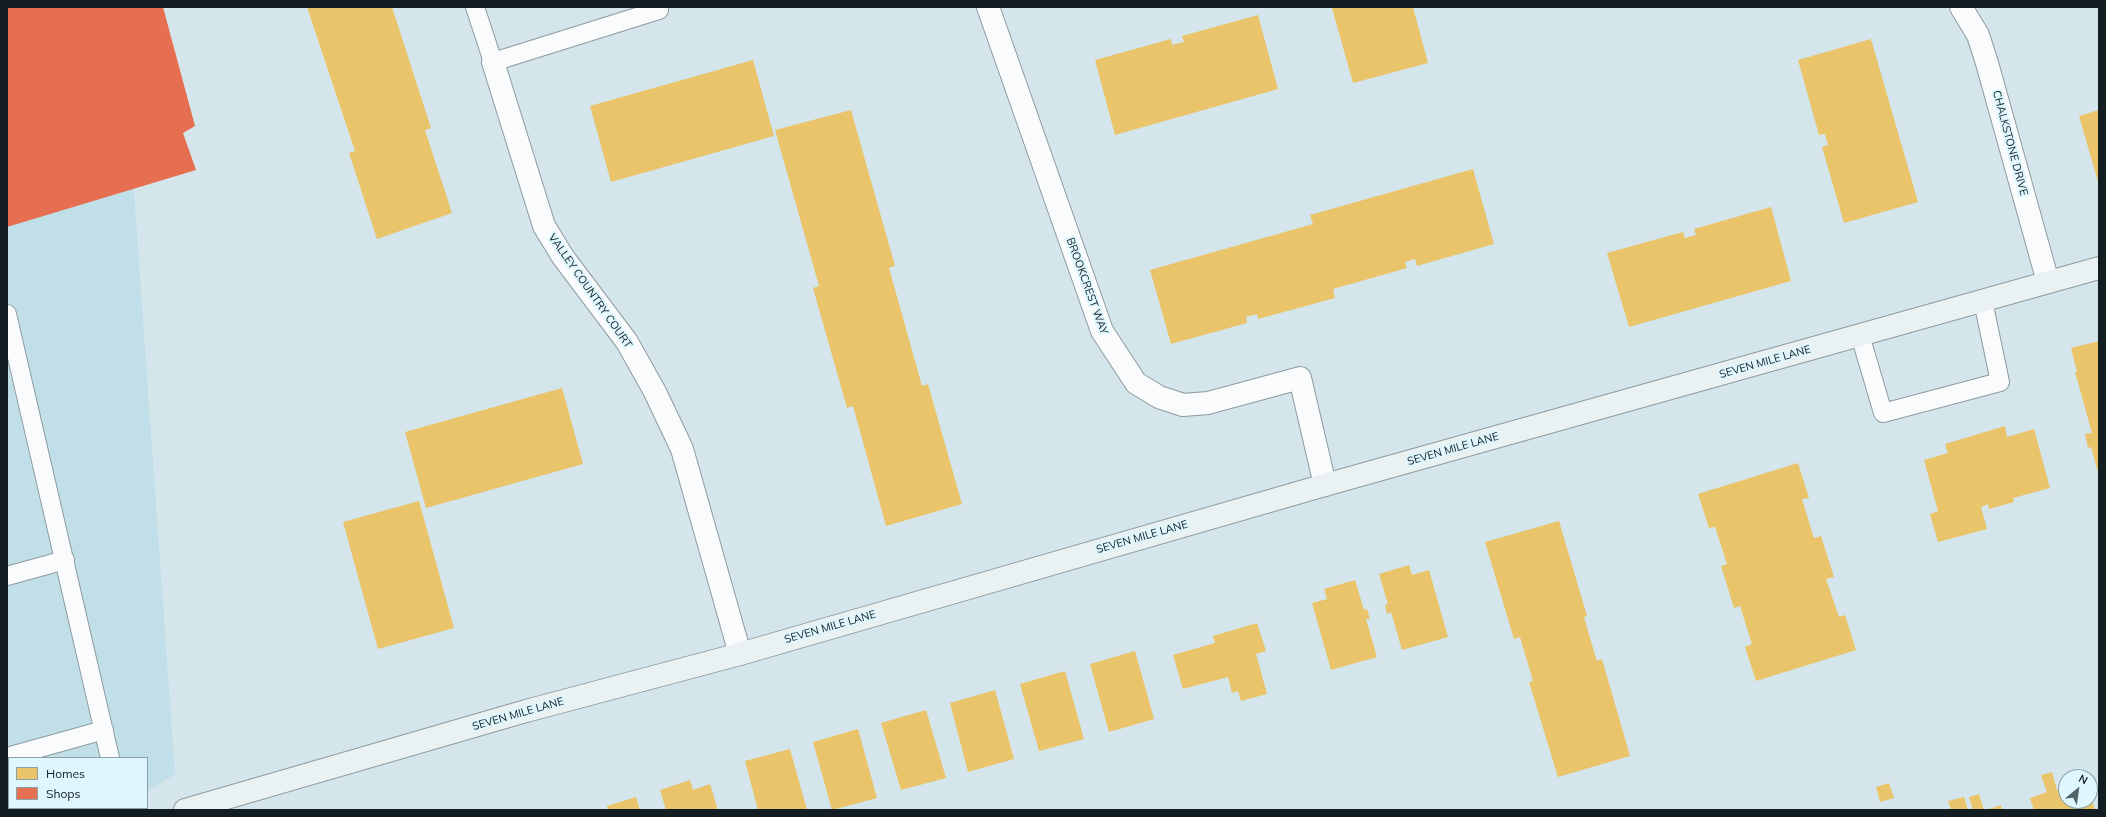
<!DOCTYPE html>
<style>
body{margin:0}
#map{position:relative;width:2106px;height:817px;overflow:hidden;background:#d4e6eb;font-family:Mulish,sans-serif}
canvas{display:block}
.frame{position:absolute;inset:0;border:8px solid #121e21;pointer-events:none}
.legend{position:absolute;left:8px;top:757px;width:140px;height:52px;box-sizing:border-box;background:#def7fe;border:1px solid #8ca0a6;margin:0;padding:5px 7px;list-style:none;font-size:12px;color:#121e21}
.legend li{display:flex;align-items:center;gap:8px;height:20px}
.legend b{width:20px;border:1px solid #8ca0a6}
.north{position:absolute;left:2058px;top:769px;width:40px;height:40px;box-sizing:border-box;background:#def7fe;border:1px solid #8ca0a6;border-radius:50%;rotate:29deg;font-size:11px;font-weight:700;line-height:16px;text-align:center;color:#121e21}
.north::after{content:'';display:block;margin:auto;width:14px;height:18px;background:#566468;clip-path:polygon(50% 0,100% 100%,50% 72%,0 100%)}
</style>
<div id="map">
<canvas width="2106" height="817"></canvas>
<div class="frame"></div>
<ul class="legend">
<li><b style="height:11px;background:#e9c46a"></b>Homes</li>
<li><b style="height:11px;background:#e76f51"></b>Shops</li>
</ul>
<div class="north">N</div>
</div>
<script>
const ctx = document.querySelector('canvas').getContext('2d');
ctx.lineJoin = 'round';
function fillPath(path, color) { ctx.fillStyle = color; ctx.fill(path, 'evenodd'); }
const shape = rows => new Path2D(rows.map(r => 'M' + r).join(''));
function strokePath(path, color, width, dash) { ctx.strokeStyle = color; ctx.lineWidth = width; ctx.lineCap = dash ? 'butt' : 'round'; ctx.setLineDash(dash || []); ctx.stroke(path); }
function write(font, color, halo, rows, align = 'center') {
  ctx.font = font + ' Mulish,sans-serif'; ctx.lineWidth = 4; ctx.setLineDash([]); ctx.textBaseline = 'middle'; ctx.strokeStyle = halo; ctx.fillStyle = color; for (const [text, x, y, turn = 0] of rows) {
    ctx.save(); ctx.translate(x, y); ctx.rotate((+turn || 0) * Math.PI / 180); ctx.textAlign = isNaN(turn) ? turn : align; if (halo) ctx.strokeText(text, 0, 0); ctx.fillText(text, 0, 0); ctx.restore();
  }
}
fillPath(shape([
 [7,7,121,7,175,774,147,792,147,758,9,758,9,808,123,808,120,810,7,810]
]), '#c1dfe8');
fillPath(shape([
 [307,7,392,7,431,128,425,130,452,213,377,239,349,153,355,151],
 [1413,7,1428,63,1353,83,1332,8],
 [1258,15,1278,89,1115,135,1095,60,1171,39,1172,45,1184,42,1182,36],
 [1871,39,1918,202,1844,223,1822,147,1828,145,1825,134,1819,135,1798,60],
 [753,60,774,136,611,182,590,106],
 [851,110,895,266,889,268,922,386,928,384,962,504,886,526,853,406,847,408,813,288,819,286,775,130],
 [2099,110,2099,185,2079,116],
 [1473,169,1494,244,1417,266,1415,259,1405,262,1407,268,1333,289,1335,298,1258,319,1257,314,1246,317,1247,323,1171,344,1150,270,1313,224,1310,215],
 [1771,207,1791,281,1629,327,1607,253,1683,232,1685,238,1696,235,1694,229],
 [2099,341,2099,476,2091,447,2088,448,2085,434,2092,433,2075,372,2077,372,2071,348],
 [562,388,583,464,426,508,405,432],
 [2005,426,2007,437,2034,429,2050,488,2013,498,2014,502,1989,509,1988,504,1981,507,1987,529,1938,542,1930,514,1938,511,1924,460,1948,453,1945,444],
 [1798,463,1809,498,1802,499,1813,535,1814,538,1821,536,1834,577,1826,579,1839,617,1845,615,1856,650,1756,681,1745,647,1752,644,1740,606,1734,608,1721,566,1727,564,1715,527,1709,528,1698,494],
 [419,501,454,628,378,649,343,522],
 [1559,521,1587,616,1584,617,1589,635,1597,661,1602,659,1630,756,1558,777,1529,682,1533,681,1520,637,1514,639,1485,542],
 [1409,565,1412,575,1429,570,1448,637,1402,650,1391,612,1387,614,1385,605,1388,604,1379,574],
 [1355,580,1364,610,1367,609,1370,619,1366,619,1377,657,1331,670,1312,603,1327,599,1324,589],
 [1257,623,1266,651,1256,654,1267,694,1241,701,1238,691,1232,693,1228,677,1183,689,1173,655,1215,643,1213,636],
 [1135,651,1154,719,1109,732,1090,664],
 [1065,671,1084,739,1039,751,1020,684],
 [995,690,1014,759,968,772,950,703],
 [926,710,946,778,901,790,881,723],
 [858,729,877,798,832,810,813,742],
 [790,749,807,810,758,810,745,761],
 [2052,772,2057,790,2066,787,2066,801,2090,801,2090,794,2095,810,2034,810,2030,798,2047,792,2041,775],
 [690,780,693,790,710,784,718,810,666,810,660,790],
 [1889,783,1894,798,1880,802,1876,787],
 [1979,794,1984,810,1973,810,1969,797],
 [636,797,640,810,608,810,607,806],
 [1964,797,1968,810,1951,810,1948,801],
 [2001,805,2002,810,1986,810]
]), '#e9c46a');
fillPath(shape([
 [7,7,163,7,195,126,183,133,196,170,7,227]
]), '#e76f51');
const lane = shape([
 [475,7,493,62,659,10,658,7],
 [7,314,110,758],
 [1860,335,1883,413,2000,382,1983,301],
 [7,576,65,560],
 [7,757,104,730],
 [122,808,122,810]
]);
const street = shape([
 [988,7,1102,331,1136,383,1159,397,1183,405,1208,403,1300,378,1325,485],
 [1961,7,1978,35,1987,63,2048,282],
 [493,62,544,226,563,257,627,342,655,392,682,449,740,654]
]);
const secondary = shape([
 [185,810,526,711,740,654,1325,485,2099,268]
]);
strokePath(lane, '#8e9b9f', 20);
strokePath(street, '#8e9b9f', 24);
strokePath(secondary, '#8e9b9f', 24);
strokePath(lane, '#f9fbfc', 18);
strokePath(street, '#f9fbfc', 22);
strokePath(secondary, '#e9f1f3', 22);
write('11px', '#121e21', '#def7fe', [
 ["CHALKSTONE DRIVE",2010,143,75],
 ["BROOKCREST WAY",1087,286,70],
 ["VALLEY COUNTRY COURT",590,291,55],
 ["SEVEN MILE LANE",1765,362,-16],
 ["SEVEN MILE LANE",1453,449,-16],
 ["SEVEN MILE LANE",1142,537,-16],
 ["SEVEN MILE LANE",830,627,-16],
 ["SEVEN MILE LANE",518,714,-16]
]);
</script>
